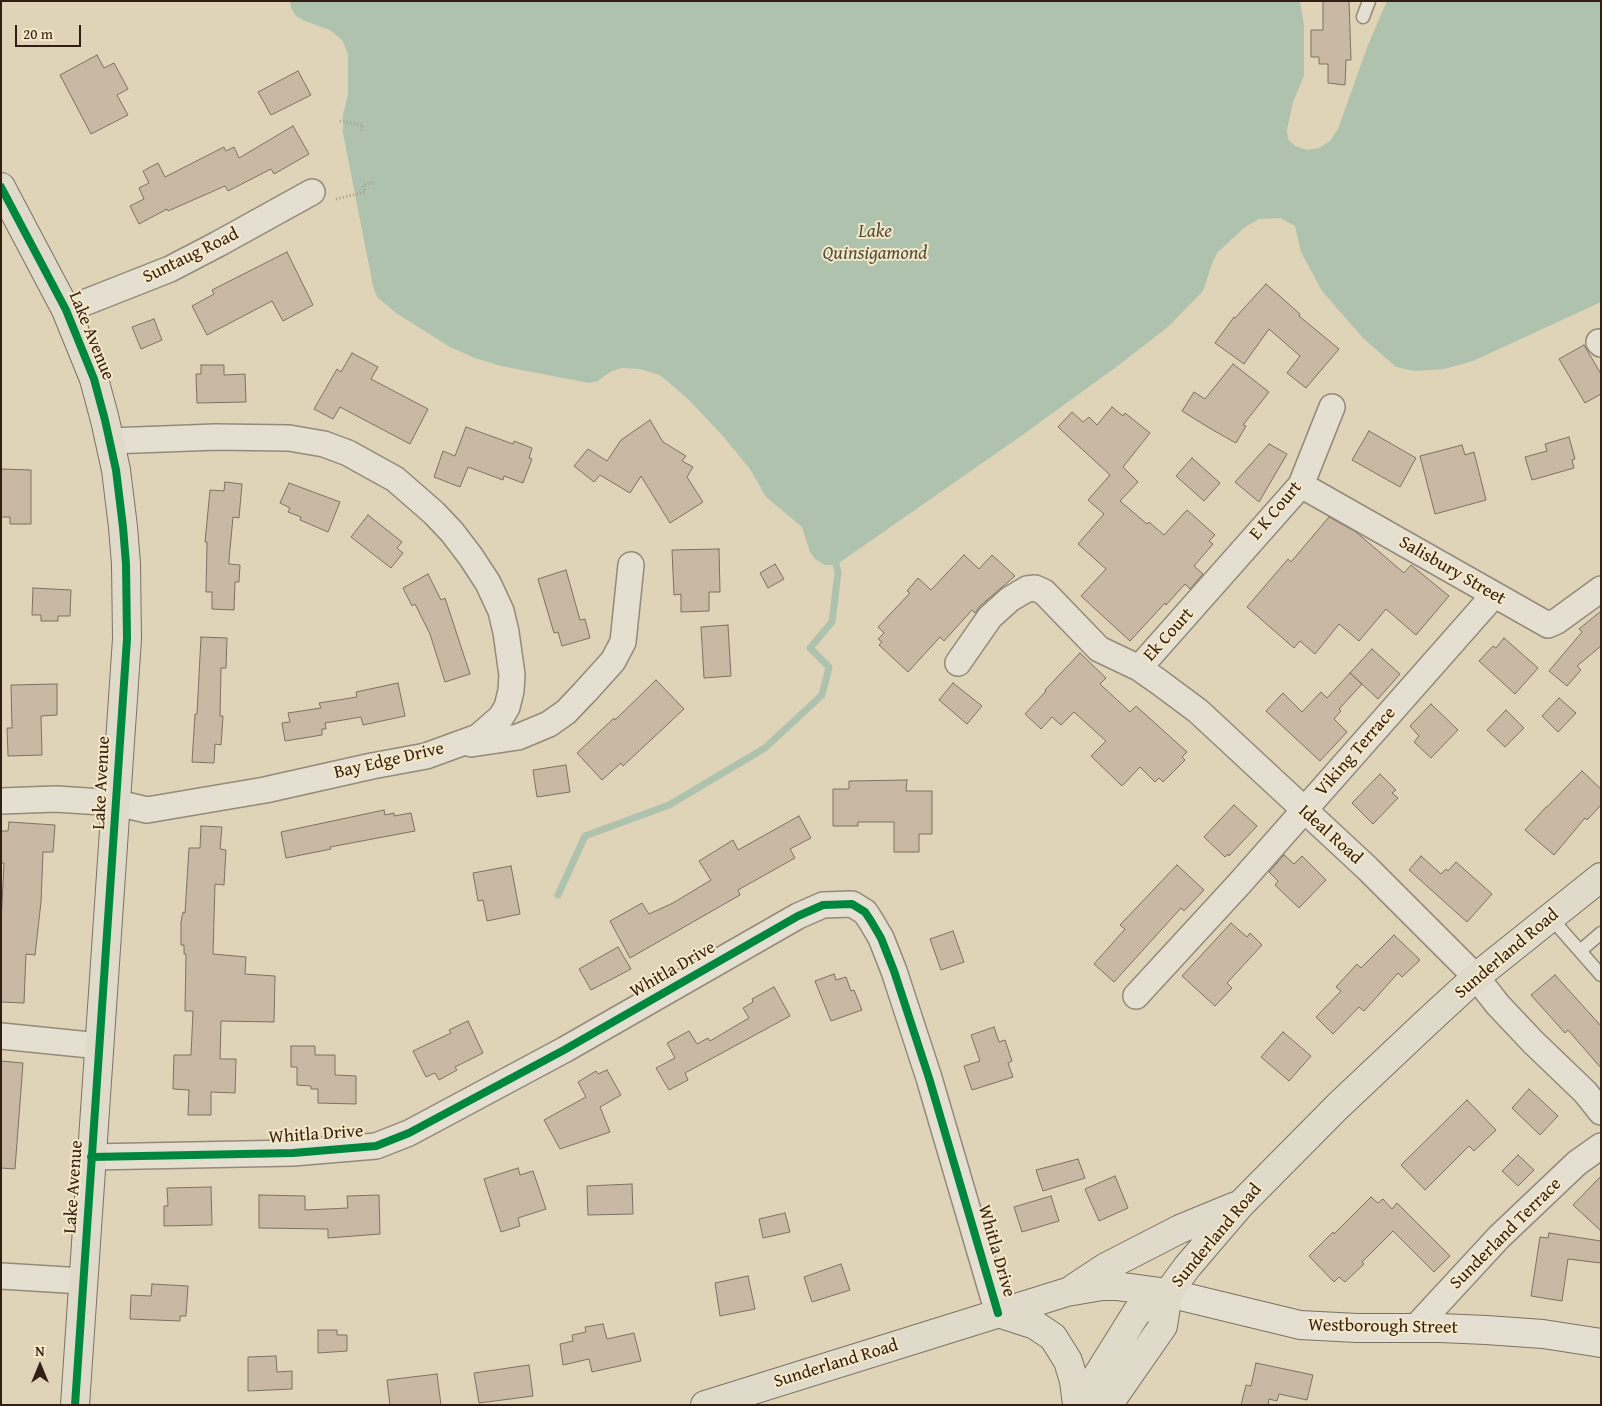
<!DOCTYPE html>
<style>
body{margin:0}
#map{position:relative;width:1602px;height:1406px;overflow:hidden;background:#dfd4b8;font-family:"Gentium Book Plus",serif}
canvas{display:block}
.frame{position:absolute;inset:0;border:2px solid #331e14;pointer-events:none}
.north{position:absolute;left:15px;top:1341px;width:50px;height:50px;-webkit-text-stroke:4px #f5e8c6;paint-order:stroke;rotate:0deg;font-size:14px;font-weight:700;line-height:20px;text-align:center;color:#331e14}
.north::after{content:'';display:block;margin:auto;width:18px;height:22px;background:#331e14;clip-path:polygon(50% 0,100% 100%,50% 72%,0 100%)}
.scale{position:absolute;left:15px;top:25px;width:66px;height:22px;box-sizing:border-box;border:2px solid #331e14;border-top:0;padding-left:6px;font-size:15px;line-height:18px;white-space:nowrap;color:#331e14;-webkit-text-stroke:4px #f5e8c6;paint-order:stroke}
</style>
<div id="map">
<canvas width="1602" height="1406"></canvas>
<div class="frame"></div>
<div class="north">N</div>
<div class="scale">20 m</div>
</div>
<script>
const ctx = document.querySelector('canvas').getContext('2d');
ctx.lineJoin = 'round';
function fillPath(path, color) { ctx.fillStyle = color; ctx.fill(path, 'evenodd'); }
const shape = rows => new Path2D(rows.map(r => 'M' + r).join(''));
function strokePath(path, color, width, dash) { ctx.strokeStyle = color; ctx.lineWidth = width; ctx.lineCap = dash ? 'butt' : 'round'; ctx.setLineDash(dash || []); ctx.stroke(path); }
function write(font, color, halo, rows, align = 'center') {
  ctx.font = font + ' "Gentium Book Plus",serif'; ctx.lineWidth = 4; ctx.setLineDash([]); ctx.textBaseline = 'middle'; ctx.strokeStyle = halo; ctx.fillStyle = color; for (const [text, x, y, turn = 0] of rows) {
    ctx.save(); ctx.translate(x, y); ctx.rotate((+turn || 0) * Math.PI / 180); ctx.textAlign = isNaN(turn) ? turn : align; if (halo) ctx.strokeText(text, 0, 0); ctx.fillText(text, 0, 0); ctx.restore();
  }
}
fillPath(shape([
 [290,1,1300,1,1304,25,1304,76,1293,102,1287,130,1288,139,1295,146,1307,150,1319,148,1330,141,1338,129,1368,45,1387,1,1601,1,1601,302,1473,361,1444,369,1415,371,1396,367,1363,338,1322,291,1301,252,1295,226,1280,218,1259,219,1245,227,1218,252,1213,261,1203,291,1169,326,1119,365,1021,436,836,565,825,565,815,559,810,552,802,527,766,497,750,469,722,435,687,398,660,375,640,369,621,368,610,372,598,381,589,383,501,366,475,358,450,347,396,313,377,297,373,286,343,133,343,114,348,95,348,54,342,40,330,30,305,21,296,16,291,8]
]), '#afc2ae');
strokePath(shape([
 [558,895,585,836,669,805,765,748,822,695,829,667,810,648,832,622,838,572,834,556]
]), '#afc2ae', 7);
const building = shape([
 [1323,1,1349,1,1351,60,1346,60,1345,85,1328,83,1328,64,1319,64,1319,57,1311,57,1311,30,1323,30,1323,1],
 [97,55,104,68,114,63,128,89,117,95,128,115,91,134,60,75,97,55],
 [298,71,311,95,271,115,258,92,298,71],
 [293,126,309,154,274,174,271,169,228,191,225,186,168,211,167,209,139,224,130,206,144,199,139,188,149,183,143,171,158,163,165,177,224,147,226,151,234,147,239,158,293,126],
 [287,252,313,305,283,321,272,301,207,335,192,306,214,294,212,290,287,252],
 [1266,284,1300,314,1299,316,1339,349,1306,388,1287,373,1300,356,1269,329,1244,364,1215,343,1234,317,1235,318,1266,284],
 [154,319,162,340,141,349,132,327,154,319],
 [1584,345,1601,374,1601,394,1585,403,1559,359,1584,345],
 [352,353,378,367,371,379,428,409,410,444,340,407,333,419,314,409,337,369,341,372,352,353],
 [1233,364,1269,392,1243,425,1246,426,1236,443,1211,429,1182,411,1194,392,1205,399,1233,364],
 [201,365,224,365,224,375,245,374,246,402,197,403,196,374,201,374,201,365],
 [1112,407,1123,416,1125,413,1150,433,1123,467,1138,482,1120,501,1147,524,1149,522,1164,535,1187,510,1215,535,1209,541,1213,544,1194,566,1203,574,1190,589,1185,584,1166,605,1165,603,1130,641,1081,596,1106,569,1078,544,1104,514,1088,500,1110,475,1058,427,1072,412,1083,422,1089,417,1097,425,1112,407],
 [650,420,663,442,686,456,682,461,693,467,687,477,703,502,670,523,641,476,630,493,600,475,594,482,574,466,588,449,607,461,621,440,650,420],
 [466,427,513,444,514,441,532,448,529,458,532,459,523,483,504,476,503,480,468,467,460,487,434,477,443,451,455,456,466,427],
 [1369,431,1416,458,1400,487,1352,460,1369,431],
 [1569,437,1575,459,1572,460,1574,468,1532,480,1525,457,1547,451,1545,444,1569,437],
 [1269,444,1287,454,1259,502,1235,482,1269,444],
 [1462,445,1465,455,1474,452,1486,500,1435,514,1420,456,1462,445],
 [1192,458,1220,483,1204,501,1176,476,1192,458],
 [1,469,31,470,31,524,10,524,10,517,1,517,1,469],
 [225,482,242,484,239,518,233,517,229,560,229,564,240,565,239,582,235,582,234,610,212,609,212,592,206,592,207,542,205,542,210,490,224,491,225,482],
 [289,483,340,502,328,532,300,520,301,517,288,512,290,508,280,503,289,483],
 [368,515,402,542,397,548,403,553,391,568,351,537,368,515],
 [1329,517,1356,532,1404,573,1411,565,1449,596,1416,635,1386,609,1359,641,1339,624,1315,654,1300,641,1294,648,1247,607,1288,559,1291,562,1329,517],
 [719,549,720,592,709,592,709,611,681,612,681,594,674,595,672,550,719,549],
 [964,555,979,569,992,555,1015,576,980,606,975,613,972,610,944,641,940,637,908,672,879,645,882,642,878,639,884,633,878,627,910,593,907,591,918,578,931,590,964,555],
 [775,564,784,579,768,588,760,573,775,564],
 [566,570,580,620,585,619,590,638,562,646,558,632,554,633,538,579,566,570],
 [428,574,441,600,445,598,470,674,445,682,430,634,415,604,412,606,403,588,428,574],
 [33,588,71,590,70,616,58,616,58,621,41,621,41,615,32,615,33,588],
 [1601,611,1601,646,1577,666,1581,670,1567,686,1549,671,1582,632,1579,629,1601,611],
 [728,625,731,676,704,678,701,627,728,625],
 [201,637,227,638,226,668,221,668,220,716,223,716,221,745,215,744,214,763,192,762,195,714,197,714,201,637],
 [1504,638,1538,668,1515,694,1479,661,1493,646,1496,648,1504,638],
 [1372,649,1400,674,1378,699,1350,673,1372,649],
 [1080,653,1106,678,1100,684,1130,712,1136,706,1187,752,1182,757,1185,760,1163,782,1159,778,1155,782,1140,767,1122,786,1091,756,1106,741,1074,712,1061,725,1052,717,1041,729,1025,714,1046,691,1045,690,1080,653],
 [1350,673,1362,684,1339,709,1341,711,1334,719,1347,732,1320,761,1266,711,1283,693,1302,712,1321,692,1327,698,1350,673],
 [656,680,684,709,623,766,621,763,602,780,577,753,614,718,615,720,656,680],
 [398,683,405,716,363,725,361,717,325,723,326,729,322,729,322,735,285,741,282,723,290,722,288,713,321,708,319,703,357,697,356,692,398,683],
 [953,683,982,706,967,724,939,700,953,683],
 [57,684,57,715,41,716,42,755,8,756,7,728,12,728,11,685,57,684],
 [1559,698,1576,713,1558,732,1542,716,1559,698],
 [1431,704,1458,730,1431,758,1414,742,1419,736,1410,726,1431,704],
 [1506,710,1524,728,1505,747,1487,730,1506,710],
 [566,765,570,792,537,797,533,770,566,765],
 [1582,771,1601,789,1601,805,1587,820,1585,818,1554,855,1525,830,1546,807,1547,807,1582,771],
 [1380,774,1396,790,1392,793,1398,798,1373,824,1352,803,1380,774],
 [907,780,906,791,932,791,932,834,919,834,919,852,894,852,894,822,858,822,858,826,833,826,833,789,849,789,849,781,907,780],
 [1234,805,1257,826,1229,856,1228,854,1225,857,1204,837,1234,805],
 [384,810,385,815,394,813,394,816,411,813,415,831,330,847,331,849,286,858,281,832,384,810],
 [799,816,811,838,790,849,795,858,738,890,740,895,630,958,610,921,642,903,649,914,673,903,711,880,699,861,733,840,738,850,799,816],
 [9,822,55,825,53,852,43,852,41,902,35,955,26,954,24,1003,1,1002,1,924,4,863,1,863,1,831,8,831,9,822],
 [201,826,222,827,220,849,226,850,224,885,215,884,213,954,246,957,245,974,275,976,274,1022,221,1021,220,1059,236,1059,235,1093,211,1092,211,1115,188,1115,189,1090,173,1089,174,1055,191,1055,193,1011,185,1011,186,954,184,954,184,945,181,945,181,922,183,912,185,913,189,848,200,848,201,826],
 [1284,855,1294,864,1302,856,1326,880,1299,908,1275,885,1278,881,1269,872,1284,855],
 [1421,856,1441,874,1446,869,1448,871,1456,862,1492,894,1467,922,1409,870,1421,856],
 [1177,865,1204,890,1184,911,1181,908,1114,982,1094,964,1125,929,1120,925,1177,865],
 [511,866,520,914,487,921,483,900,478,901,473,873,511,866],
 [1231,923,1247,937,1250,933,1262,945,1227,983,1232,988,1215,1006,1182,976,1231,923],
 [953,931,964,962,941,970,930,939,953,931],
 [1394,935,1420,960,1402,977,1398,973,1364,1011,1359,1007,1333,1034,1316,1017,1341,991,1336,987,1357,964,1361,968,1394,935],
 [618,947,631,969,591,990,579,969,618,947],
 [834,974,836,980,846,977,851,991,854,990,862,1010,831,1021,815,981,834,974],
 [1555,975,1601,1026,1601,1068,1568,1030,1565,1033,1531,995,1555,975],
 [774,987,790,1016,685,1073,688,1080,669,1090,656,1068,675,1058,667,1043,689,1031,697,1044,708,1038,710,1041,749,1018,743,1008,753,1002,752,999,774,987],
 [468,1021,483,1053,455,1067,457,1070,439,1080,435,1073,426,1077,413,1051,451,1033,449,1030,468,1021],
 [994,1027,999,1042,1005,1040,1012,1061,1008,1063,1013,1077,972,1090,964,1066,980,1061,971,1035,994,1027],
 [1283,1032,1311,1056,1289,1081,1261,1057,1283,1032],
 [291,1046,315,1046,315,1055,335,1055,335,1075,356,1076,356,1104,318,1103,318,1089,311,1089,311,1086,297,1085,297,1067,291,1067,291,1046],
 [1,1061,23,1063,15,1169,1,1168,1,1061],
 [607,1070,621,1095,600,1107,610,1132,560,1149,544,1120,586,1097,578,1082,596,1071,598,1074,607,1070],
 [1529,1089,1558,1116,1540,1135,1512,1108,1529,1089],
 [1467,1100,1496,1130,1474,1151,1469,1146,1425,1190,1401,1165,1467,1100],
 [1518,1155,1534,1170,1518,1186,1502,1171,1518,1155],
 [1078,1159,1085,1178,1043,1191,1036,1170,1078,1159],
 [518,1168,520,1175,533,1171,546,1209,518,1218,520,1226,501,1232,484,1179,518,1168],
 [1115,1176,1128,1208,1099,1221,1085,1189,1115,1176],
 [1601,1176,1601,1231,1573,1205,1601,1176],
 [632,1184,633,1214,588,1215,587,1186,632,1184],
 [211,1187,212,1225,164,1226,164,1206,168,1206,167,1188,211,1187],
 [259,1195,305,1196,305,1210,348,1208,347,1196,379,1195,380,1234,328,1238,328,1229,259,1228,259,1195],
 [1051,1196,1059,1221,1022,1232,1014,1207,1051,1196],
 [1371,1197,1378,1203,1383,1199,1392,1209,1397,1203,1450,1256,1434,1272,1393,1231,1362,1262,1364,1264,1345,1282,1339,1277,1334,1282,1309,1256,1333,1232,1334,1234,1371,1197],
 [785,1213,790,1232,763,1238,759,1219,785,1213],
 [1549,1233,1601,1241,1601,1263,1568,1259,1562,1301,1531,1296,1540,1237,1548,1238,1549,1233],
 [841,1264,850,1290,812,1302,804,1277,841,1264],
 [748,1276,755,1309,720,1316,715,1283,748,1276],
 [152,1284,188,1286,186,1316,180,1316,180,1321,130,1319,131,1295,151,1296,152,1284],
 [603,1324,607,1339,634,1333,641,1361,592,1372,589,1359,563,1365,560,1344,573,1341,572,1335,586,1332,585,1327,603,1324],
 [318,1330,337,1330,337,1335,347,1335,347,1351,318,1353,318,1330],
 [276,1356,277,1372,292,1371,292,1389,248,1391,248,1357,276,1356],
 [1256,1363,1313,1375,1307,1400,1279,1394,1277,1401,1269,1399,1268,1405,1241,1405,1246,1385,1251,1386,1256,1363],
 [529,1365,533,1396,479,1403,474,1373,529,1365],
 [437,1374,441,1405,390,1405,387,1380,437,1374]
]);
fillPath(building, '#c8b8a4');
strokePath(building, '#7b7263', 1);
const lane = shape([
 [1363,17,1369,1],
 [1550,917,1601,975],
 [1580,951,1601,933]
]);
const street = shape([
 [66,310,170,269,218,244,312,192],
 [1599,342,1601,344],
 [1301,485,1548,625,1557,621,1601,589],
 [958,663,990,617,1010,599,1027,589,1035,588,1044,592,1099,649,1139,668,1159,682,1198,711,1367,868,1476,977,1498,1005,1533,1042,1585,1092,1601,1112],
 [1139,668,1301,485,1332,407],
 [471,744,518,737,549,724,566,712,585,692,613,661,623,642,631,565],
 [1,801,56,799,117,803,147,810,265,790,372,766,426,756,478,737,501,717,507,707,511,691,512,675,506,632,501,611,488,583,471,557,452,532,434,513,395,479,348,453,324,444,289,438,216,437,110,441],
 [1136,996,1240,883,1494,595],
 [1,1036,100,1046],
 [91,1157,293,1153,376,1146,409,1133,564,1050,798,916,823,905,852,904,865,912,871,921,881,938,894,971,929,1078,998,1313],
 [1,1276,83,1281],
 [1415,1328,1499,1237,1577,1163,1601,1146]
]);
const secondary = shape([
 [1168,1293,1300,1325,1357,1328,1440,1328,1486,1330,1543,1334,1601,1343]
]);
const primary = shape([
 [1,187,66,310,94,379,105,420,116,470,123,527,126,564,127,639,75,1405],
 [1074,1288,1106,1267,1180,1229,1236,1206],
 [998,1313,1035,1325,1053,1337,1068,1361,1074,1381,1077,1405],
 [705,1405,1067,1292,1102,1286,1116,1286,1168,1293],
 [1079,1405,1137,1312,1168,1293,1187,1267,1240,1205,1338,1106,1426,1023,1476,977,1601,877],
 [1108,1405,1163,1326,1168,1293]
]);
strokePath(lane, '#938a79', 15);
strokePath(street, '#938a79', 28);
strokePath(secondary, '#7b7263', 30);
strokePath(primary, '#7b7263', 30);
strokePath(shape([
 [340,121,363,125,361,132],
 [336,199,365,192,363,185,375,182]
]), '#a49e93', 3, [1, 2.5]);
strokePath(lane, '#e5dfd1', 12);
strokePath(street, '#e5dfd1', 25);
strokePath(secondary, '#e5dfd1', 28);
strokePath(primary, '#e0daca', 28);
strokePath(shape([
 [1,187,66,310,94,379,105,420,116,470,123,527,126,564,127,639,75,1405],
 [91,1157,293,1153,376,1146,409,1133,564,1050,798,916,823,905,852,904,865,912,871,921,881,938,894,971,929,1078,998,1313]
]), '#00873e', 8);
write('18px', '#331e14', '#f5e8c6', [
 ["Suntaug Road",191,256,-26],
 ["Lake Avenue",91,336,68],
 ["E K Court",1276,511,-50],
 ["Salisbury Street",1452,571,30],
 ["Ek Court",1169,635,-48],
 ["Viking Terrace",1356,752,-49],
 ["Bay Edge Drive",389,761,-13],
 ["Lake Avenue",102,783,-87],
 ["Ideal Road",1330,835,42],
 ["Sunderland Road",1507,954,-40],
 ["Whitla Drive",673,970,-30],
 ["Whitla Drive",316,1135,-4],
 ["Lake Avenue",74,1187,-86],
 ["Sunderland Terrace",1506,1234,-45],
 ["Sunderland Road",1217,1236,-50],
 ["Whitla Drive",996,1251,74],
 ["Westborough Street",1383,1327,1],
 ["Sunderland Road",836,1364,-17]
]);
write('italic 19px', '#524d41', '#f5e8c6', [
 ["Lake",875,232],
 ["Quinsigamond",875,254]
]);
</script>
